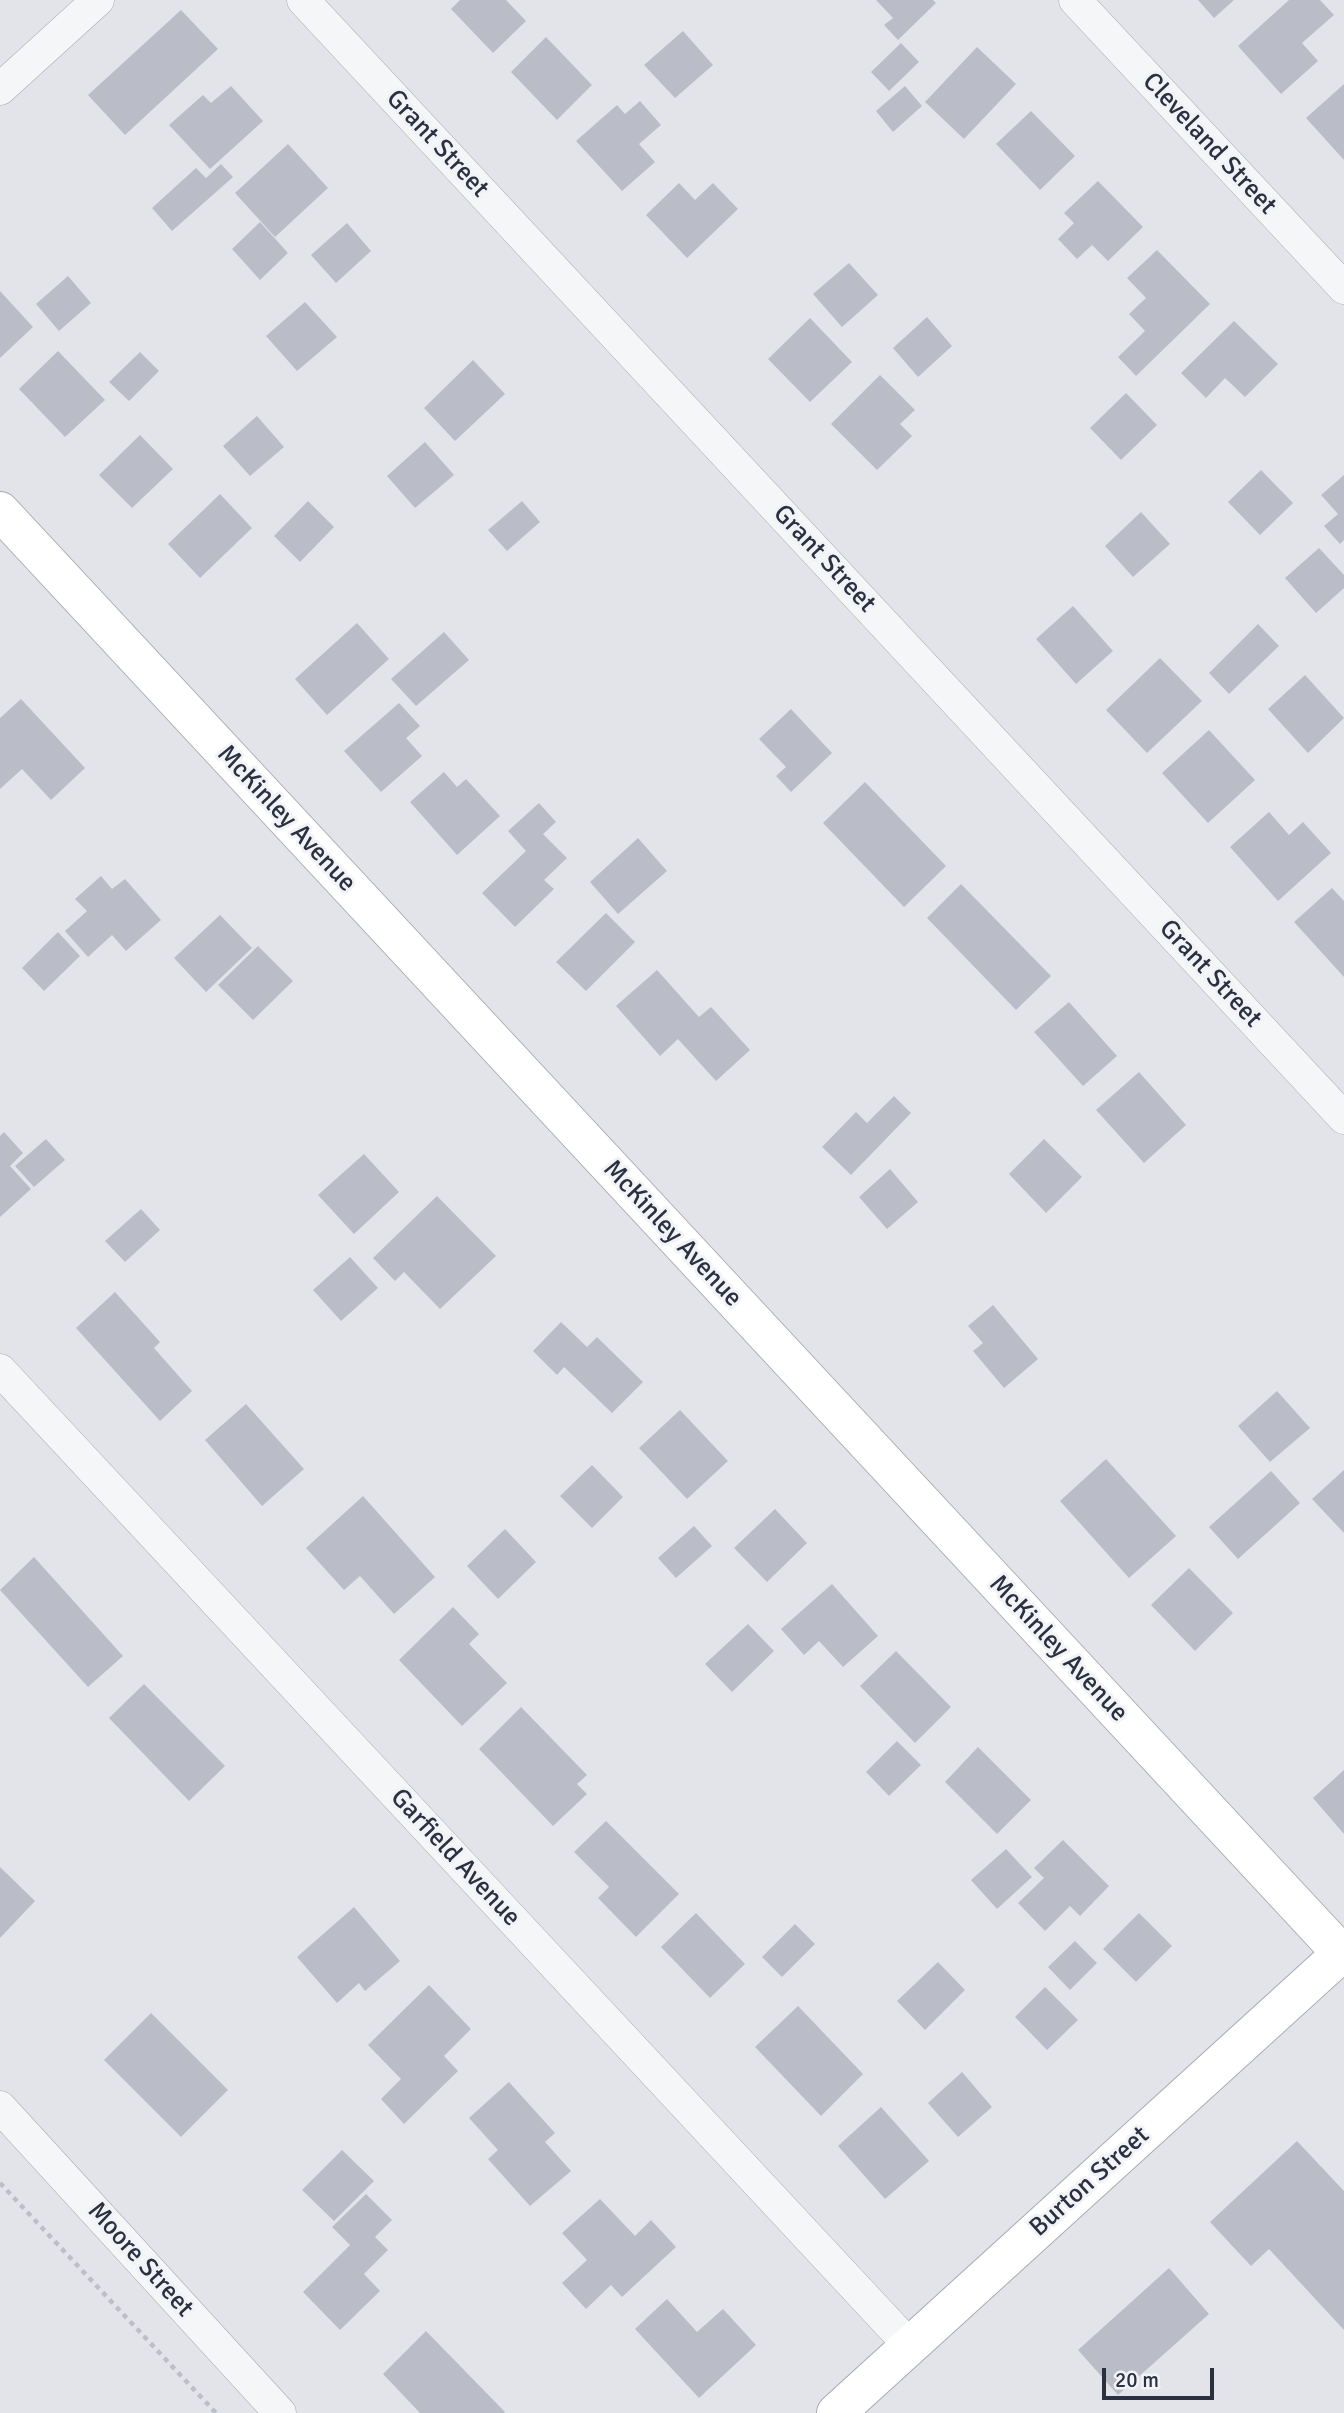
<!DOCTYPE html>
<style>
body{margin:0}
#map{position:relative;width:1344px;height:2413px;overflow:hidden;background:#e2e4ea;font-family:Signika,sans-serif}
canvas{display:block}
.scale{position:absolute;left:1102px;top:2368px;width:112px;height:32px;box-sizing:border-box;border:4px solid #2b3041;border-top:0;padding-left:9px;font-size:21px;line-height:24px;white-space:nowrap;color:#2b3041;-webkit-text-stroke:5px #f2f3f7;paint-order:stroke}
</style>
<div id="map">
<canvas width="1344" height="2413"></canvas>
<div class="scale">20 m</div>
</div>
<script>
const ctx = document.querySelector('canvas').getContext('2d');
ctx.lineJoin = 'round';
function fillPath(path, color) { ctx.fillStyle = color; ctx.fill(path, 'evenodd'); }
const shape = rows => new Path2D(rows.map(r => 'M' + r).join(''));
function strokePath(path, color, width, dash) { ctx.strokeStyle = color; ctx.lineWidth = width; ctx.lineCap = dash ? 'butt' : 'round'; ctx.setLineDash(dash || []); ctx.stroke(path); }
function write(font, color, halo, rows, align = 'center') {
  ctx.font = font + ' Signika,sans-serif'; ctx.lineWidth = 6; ctx.setLineDash([]); ctx.textBaseline = 'middle'; ctx.strokeStyle = halo; ctx.fillStyle = color; for (const [text, x, y, turn = 0] of rows) {
    ctx.save(); ctx.translate(x, y); ctx.rotate((+turn || 0) * Math.PI / 180); ctx.textAlign = isNaN(turn) ? turn : align; if (halo) ctx.strokeText(text, 0, 0); ctx.fillText(text, 0, 0); ctx.restore();
  }
}
fillPath(shape([
 [460,0,506,0,526,21,493,53,451,9],
 [876,0,933,0,936,3,898,40,884,25,893,18],
 [1198,0,1234,0,1214,18],
 [1289,0,1320,0,1334,15,1302,43,1318,61,1281,94,1238,46],
 [181,10,218,49,125,135,88,95],
 [683,31,713,65,675,98,644,65],
 [546,37,592,85,557,120,511,72],
 [901,43,919,62,889,91,871,72],
 [977,47,1016,84,964,139,925,102],
 [1344,84,1344,160,1306,118],
 [231,86,263,121,210,169,169,125,203,95,211,103],
 [905,86,922,106,893,132,876,111],
 [640,101,661,125,639,144,655,162,622,191,576,141,617,105,625,114],
 [1031,111,1075,156,1040,190,996,144],
 [288,144,328,188,275,237,235,193],
 [221,164,233,177,172,231,152,208,196,168,206,178],
 [1098,181,1143,227,1108,261,1092,245,1077,259,1058,239,1074,223,1064,213],
 [679,183,695,200,713,183,738,209,687,258,646,215],
 [260,222,288,253,260,280,232,249],
 [347,223,371,251,336,283,311,255],
 [1157,250,1210,304,1136,376,1118,357,1145,331,1129,314,1146,298,1127,278],
 [849,263,878,295,842,327,813,294],
 [68,276,91,303,59,331,36,304],
 [0,291,33,327,0,358],
 [305,302,337,337,297,371,266,336],
 [927,317,952,346,918,377,893,348],
 [810,318,852,362,810,402,768,359],
 [1234,321,1278,364,1245,397,1225,378,1206,398,1181,373],
 [58,351,105,400,65,437,19,389],
 [140,352,159,371,129,401,109,382],
 [473,360,505,394,455,441,424,408],
 [880,375,915,410,900,424,912,436,877,470,831,424],
 [1126,393,1157,425,1121,460,1090,428],
 [257,416,284,447,250,476,223,446],
 [140,435,173,469,132,508,99,475],
 [425,442,454,475,415,508,387,476],
 [1261,470,1293,503,1260,535,1228,502],
 [1344,475,1344,540,1340,544,1324,526,1338,514,1321,495],
 [220,494,252,528,200,578,168,544],
 [308,501,334,527,300,562,274,536],
 [522,501,540,522,507,551,488,530],
 [1141,512,1170,544,1133,577,1105,546],
 [1319,548,1344,575,1344,588,1316,613,1285,578],
 [1073,606,1113,651,1076,684,1036,639],
 [357,623,389,659,327,715,295,679],
 [1258,624,1279,646,1229,694,1209,673],
 [444,632,469,660,416,706,391,679],
 [1160,658,1202,701,1147,753,1106,710],
 [1305,675,1344,718,1308,753,1268,709],
 [21,699,85,768,51,800,22,769,0,789,0,718],
 [399,703,420,726,406,738,422,756,381,792,344,751],
 [791,709,832,753,791,792,776,776,786,767,759,739],
 [1209,730,1255,780,1208,823,1162,773],
 [444,772,457,787,466,779,500,816,457,855,410,802],
 [865,782,946,866,904,907,823,823],
 [539,803,556,822,543,834,567,858,544,880,554,889,515,927,482,893,526,851,508,831],
 [1269,812,1289,835,1303,822,1331,853,1278,901,1230,847],
 [638,838,667,871,618,914,590,882],
 [101,876,112,889,125,879,161,920,126,951,112,935,88,957,65,931,87,911,75,899],
 [961,884,1051,976,1016,1010,927,918],
 [1332,888,1344,901,1344,977,1294,922],
 [606,913,635,942,586,991,556,962],
 [220,915,252,948,206,992,174,958],
 [58,932,80,956,44,991,22,968],
 [258,946,293,981,253,1020,218,985],
 [657,970,699,1017,711,1007,750,1050,716,1081,678,1039,660,1056,616,1006],
 [1069,1002,1117,1056,1083,1086,1034,1032],
 [1139,1072,1186,1125,1144,1163,1096,1110],
 [894,1096,911,1113,851,1175,822,1147,856,1112,867,1123],
 [4,1132,23,1153,10,1166,31,1189,0,1217,0,1136],
 [46,1139,65,1160,34,1187,15,1166],
 [1044,1139,1082,1177,1046,1213,1009,1174],
 [364,1154,399,1192,354,1234,318,1195],
 [890,1169,918,1202,887,1229,859,1197],
 [437,1196,496,1256,440,1309,404,1272,395,1281,373,1258],
 [141,1209,160,1230,125,1262,105,1241],
 [350,1257,378,1288,341,1321,313,1290],
 [115,1292,160,1342,154,1348,192,1391,160,1421,76,1328],
 [993,1305,1038,1359,1004,1388,973,1351,983,1343,968,1326],
 [561,1322,587,1347,597,1337,643,1382,612,1413,564,1367,557,1375,533,1351],
 [1277,1391,1310,1428,1270,1462,1238,1426],
 [246,1404,304,1469,262,1506,205,1440],
 [680,1410,728,1461,687,1499,639,1448],
 [1106,1459,1176,1536,1129,1578,1060,1501],
 [592,1465,623,1497,592,1528,560,1496],
 [1344,1470,1344,1533,1312,1499],
 [1271,1471,1300,1503,1238,1559,1209,1527],
 [363,1496,435,1577,394,1614,360,1576,344,1590,306,1548],
 [775,1509,807,1543,767,1582,734,1548],
 [694,1526,712,1546,676,1578,658,1558],
 [505,1529,536,1562,498,1599,467,1566],
 [34,1557,123,1656,88,1687,0,1590],
 [1189,1568,1233,1613,1195,1651,1151,1605],
 [832,1584,878,1636,843,1667,819,1641,804,1655,781,1629],
 [453,1607,479,1634,469,1644,507,1683,462,1726,399,1660],
 [748,1624,774,1651,732,1692,705,1664],
 [896,1651,951,1707,915,1743,860,1686],
 [144,1684,225,1766,189,1801,109,1718],
 [521,1707,587,1775,577,1784,587,1794,553,1826,479,1749],
 [897,1741,921,1765,889,1796,866,1772],
 [978,1747,1031,1800,997,1834,945,1782],
 [1344,1770,1344,1834,1313,1798],
 [606,1821,679,1894,636,1937,598,1898,609,1887,574,1852],
 [1063,1840,1109,1886,1080,1916,1070,1906,1045,1931,1018,1903,1044,1878,1034,1868],
 [1006,1849,1032,1877,997,1909,971,1880],
 [0,1867,35,1901,0,1938],
 [354,1907,400,1961,365,1991,359,1983,337,2003,297,1957],
 [696,1913,745,1964,710,1998,661,1947],
 [1139,1913,1172,1946,1136,1982,1103,1949],
 [795,1924,815,1944,782,1977,762,1957],
 [1075,1941,1097,1963,1070,1990,1048,1967],
 [938,1962,965,1990,925,2030,897,2001],
 [429,1985,471,2029,444,2056,458,2071,404,2124,381,2099,401,2079,368,2045],
 [1045,1987,1078,2020,1047,2050,1015,2017],
 [798,2006,863,2074,821,2116,755,2047],
 [151,2013,228,2090,181,2137,104,2060],
 [962,2072,992,2107,958,2137,928,2103],
 [509,2082,555,2133,545,2142,571,2171,530,2206,488,2159,498,2150,469,2118],
 [881,2107,929,2161,885,2199,838,2146],
 [1297,2141,1344,2191,1344,2330,1269,2249,1251,2266,1210,2222],
 [342,2150,374,2181,334,2221,302,2190],
 [366,2194,392,2220,375,2237,388,2250,364,2274,380,2291,340,2330,303,2292,350,2245,332,2227],
 [600,2199,635,2236,651,2220,676,2247,622,2297,611,2285,586,2309,562,2283,587,2260,562,2233],
 [1169,2268,1209,2314,1118,2395,1078,2350],
 [667,2299,697,2332,723,2309,756,2345,699,2398,635,2329],
 [426,2331,505,2412,504,2413,420,2413,383,2374]
]), '#babdc7');
const street = shape([
 [303,0,1344,1118],
 [1075,0,1344,288],
 [0,89,98,0],
 [0,1370,910,2346],
 [0,2107,280,2413]
]);
const secondary = shape([
 [0,511,1344,1956],
 [836,2413,1344,1951]
]);
strokePath(street, '#a7aab4', 33);
strokePath(secondary, '#a7aab4', 40);
strokePath(shape([
 [0,2183,216,2413]
]), '#bcbfc5', 4.5, [5, 5]);
strokePath(street, '#f5f6f8', 32);
strokePath(secondary, '#fff', 38);
write('26px', '#2b3041', '#f2f3f7', [
 ["Grant Street",437,144,47],
 ["Cleveland Street",1209,144,47],
 ["Grant Street",824,559,47],
 ["McKinley Avenue",286,819,47],
 ["Grant Street",1210,974,47],
 ["McKinley Avenue",672,1234,47],
 ["McKinley Avenue",1058,1649,47],
 ["Garfield Avenue",455,1858,47],
 ["Burton Street",1090,2182,-42],
 ["Moore Street",140,2260,48]
]);
</script>
